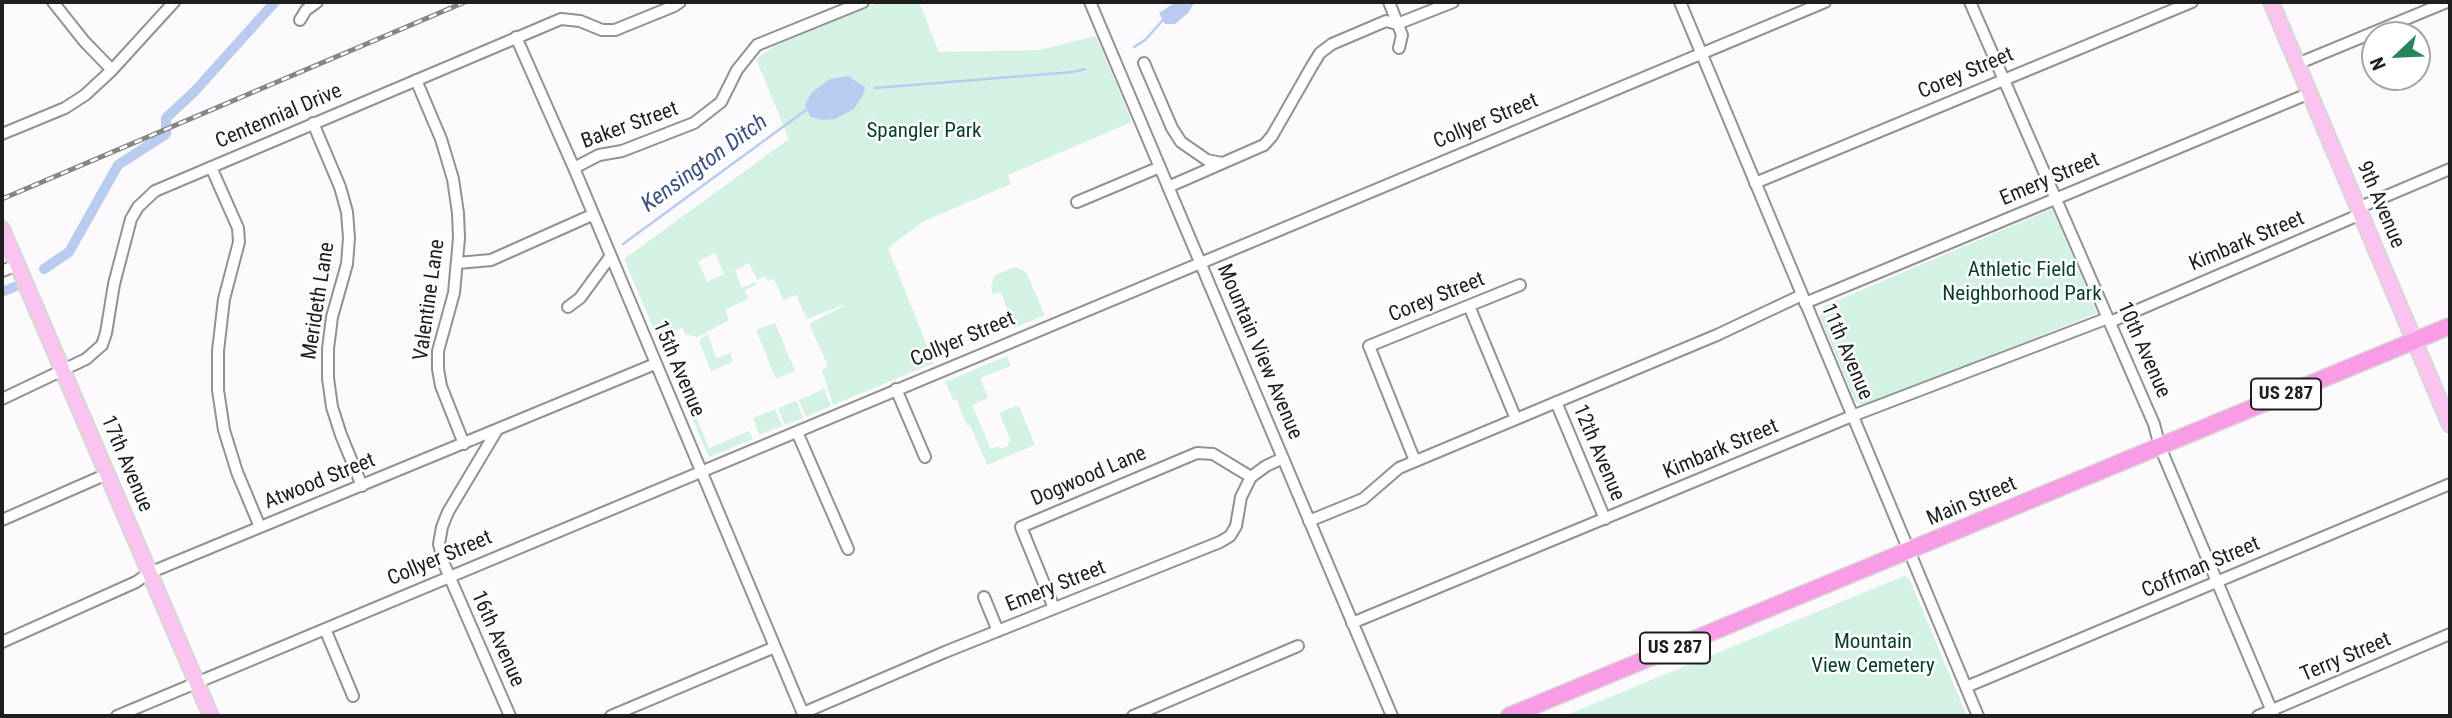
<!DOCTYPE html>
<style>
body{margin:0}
#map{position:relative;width:2452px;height:718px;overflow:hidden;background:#fcfafc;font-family:"Roboto Condensed",sans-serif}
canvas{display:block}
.frame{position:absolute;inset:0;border:4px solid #1f1e1f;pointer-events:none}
.north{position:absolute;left:2361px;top:21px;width:70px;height:70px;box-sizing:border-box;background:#fff;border:2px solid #a5a5a5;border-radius:50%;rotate:247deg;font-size:19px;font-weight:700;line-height:28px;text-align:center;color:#1f1e1f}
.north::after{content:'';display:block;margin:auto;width:24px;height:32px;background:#26855d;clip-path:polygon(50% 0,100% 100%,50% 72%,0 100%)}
</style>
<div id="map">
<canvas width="2452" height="718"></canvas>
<div class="frame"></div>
<div class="north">N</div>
</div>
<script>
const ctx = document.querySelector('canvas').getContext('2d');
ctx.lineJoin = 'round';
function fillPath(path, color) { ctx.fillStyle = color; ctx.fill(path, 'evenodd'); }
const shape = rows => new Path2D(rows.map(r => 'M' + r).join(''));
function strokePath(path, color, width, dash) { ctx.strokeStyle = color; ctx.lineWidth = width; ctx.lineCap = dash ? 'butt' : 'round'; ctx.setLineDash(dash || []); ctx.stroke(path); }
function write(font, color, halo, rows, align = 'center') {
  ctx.font = font + ' "Roboto Condensed",sans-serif'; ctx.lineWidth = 5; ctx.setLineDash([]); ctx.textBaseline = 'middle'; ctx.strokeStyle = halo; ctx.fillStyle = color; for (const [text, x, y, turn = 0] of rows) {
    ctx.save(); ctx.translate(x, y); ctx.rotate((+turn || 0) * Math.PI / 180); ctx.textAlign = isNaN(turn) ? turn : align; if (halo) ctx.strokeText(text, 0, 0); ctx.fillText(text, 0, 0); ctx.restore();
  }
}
fillPath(shape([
 [880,2,919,2,939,52,1039,50,1096,36,1132,122,1008,175,1011,184,924,221,888,248,934,363,833,405,822,370,828,366,809,324,844,306,843,305,807,319,796,295,783,300,774,279,768,281,765,276,757,280,749,263,735,270,742,288,755,282,756,285,745,290,748,299,725,310,729,320,698,337,685,334,682,328,657,337,624,259,789,139,756,59,776,45],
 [715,253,724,274,707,282,698,261],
 [2052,209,2097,313,1865,406,1855,401,1820,317,1824,306],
 [1015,267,1026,272,1045,315,1014,328,1001,292,993,294,991,287,995,275],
 [775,323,795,371,776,379,756,330],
 [708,334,716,358,730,353,733,362,711,371,699,341],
 [1007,356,1011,366,980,378,988,398,972,405,991,449,999,446,1000,449,1009,445,1008,443,1011,441,999,413,1016,406,1019,406,1035,445,987,465,970,425,967,425,956,399,953,400,945,382],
 [680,378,709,448,749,431,753,439,709,457,675,379],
 [824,389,831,406,806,417,799,400],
 [796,401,803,418,785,425,778,408],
 [775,409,782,426,759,435,753,418],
 [1904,576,1909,578,1967,716,1564,716]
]), '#d3f2e3');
fillPath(shape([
 [1176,2,1195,2,1188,13,1175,24,1165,24,1159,13],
 [848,76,865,87,864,93,854,109,835,119,822,120,811,117,805,105,811,93,830,79]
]), '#b9cbee');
strokePath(shape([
 [1134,47,1145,40,1163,20],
 [875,88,1073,72,1085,69],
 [623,244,806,110]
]), '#b9cbee', 2.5);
strokePath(shape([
 [44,269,69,252,118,165,166,134,166,118,194,92,275,2],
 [2,292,14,287]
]), '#b9cbee', 10);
const minor = shape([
 [53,2,84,41,112,70],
 [1090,2,1392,716],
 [1389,2,1402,35,1399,48],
 [1680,2,1978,716],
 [1970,2,2154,424,2160,447,2274,716],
 [300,20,306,10,317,2],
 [516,37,574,168,804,716],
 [1144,63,1172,128,1181,142,1207,160,1222,163],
 [2297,64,2447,2],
 [416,80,441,139,453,179,458,213,459,238,454,293,438,351,438,369,441,386,464,444],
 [313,123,340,187,347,212,349,238,347,264,332,317,328,349,328,378,332,407,341,435,362,486],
 [2,134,65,108,85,95,112,70,174,2],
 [211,167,238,228,239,242,224,299,218,351,218,390,224,430,237,472,260,527],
 [574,168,599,155,622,151,694,123,721,102,737,70,757,45,863,2],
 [1755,183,2192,2],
 [1168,187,1264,145,1272,136,1312,66,1320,53,1332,44,1386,21,1397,24,1453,2],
 [1077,202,1160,167],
 [2358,208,2450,169],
 [458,263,491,260,592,215],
 [2,271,17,265],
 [1805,303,2310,93],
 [1469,306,1516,419],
 [568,307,580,298,610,257],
 [2110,322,2361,214],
 [896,389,925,457],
 [2,399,86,359,102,345,106,333,114,284,131,219,138,207,155,191,561,19,580,21,602,30,615,30,674,6,680,2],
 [1556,402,1605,519],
 [497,430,448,512,442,527,439,544,444,564,510,716],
 [797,432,848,549],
 [1415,461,1369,346,1520,285],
 [2,520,107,474],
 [1309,521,1363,499,1399,468,1717,335,1802,295],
 [984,597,998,631],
 [1054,608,1021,527,1197,453,1213,454,1251,477],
 [1352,623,1852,416,2108,318],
 [325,629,353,696],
 [2,642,136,582,149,573,655,364],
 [1966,687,2450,484],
 [803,713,945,652,1220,542,1230,536,1236,526,1241,497,1251,477,1266,466,1283,458],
 [117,716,1825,2],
 [611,716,775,647],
 [1133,716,1298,646],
 [2258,716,2450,634]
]);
const major = shape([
 [2271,2,2450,425],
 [2,229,211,716]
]);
const highway = shape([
 [1509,716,2450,326]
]);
strokePath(minor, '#939193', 14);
strokePath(major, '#d7d6d7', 18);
strokePath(highway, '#d7d6d7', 19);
strokePath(minor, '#fff', 10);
strokePath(major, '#fbc4f0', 14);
strokePath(highway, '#f99ce6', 16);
const rail = shape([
 [2,199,465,2]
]);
strokePath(rail, '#868586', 5);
strokePath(rail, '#fff', 2.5, [8]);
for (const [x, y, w] of [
 [2286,394,70],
 [1675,648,70]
]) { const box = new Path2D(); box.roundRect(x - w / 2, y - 15.5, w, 31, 5); ctx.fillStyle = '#fff'; ctx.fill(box); strokePath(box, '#1f1e1f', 2); }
write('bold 19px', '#1f1e1f', null, [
 ["US 287",2286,394],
 ["US 287",1675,648]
]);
write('21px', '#1f1e1f', '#fff', [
 ["Corey Street",1966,74,-23],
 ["Centennial Drive",279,117,-23],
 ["Collyer Street",1486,122,-23],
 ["Baker Street",630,126,-20],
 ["Emery Street",2050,180,-23],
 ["9th Avenue",2380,205,67],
 ["Kimbark Street",2247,242,-23],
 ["Corey Street",1437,298,-22],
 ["Valentine Lane",430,300,-82],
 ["Merideth Lane",319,301,-81],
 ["Collyer Street",963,340,-23],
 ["10th Avenue",2143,350,66],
 ["Mountain View Avenue",1259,352,67],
 ["11th Avenue",1846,352,67],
 ["15th Avenue",678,369,67],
 ["Kimbark Street",1721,450,-23],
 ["12th Avenue",1598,453,67],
 ["17th Avenue",126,464,67],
 ["Dogwood Lane",1089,477,-23],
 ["Atwood Street",320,482,-22],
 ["Main Street",1972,502,-23],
 ["Collyer Street",440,559,-23],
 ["Coffman Street",2201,568,-23],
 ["Emery Street",1056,587,-22],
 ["16th Avenue",497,639,66],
 ["Terry Street",2346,658,-23]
]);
write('21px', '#053f2b', '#fff', [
 ["Spangler Park",924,132],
 ["Athletic Field",2022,271],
 ["Neighborhood Park",2022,295],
 ["Mountain",1873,643],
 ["View Cemetery",1873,667]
]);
write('italic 23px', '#3c5181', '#fff', [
 ["Kensington Ditch",705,164,-36]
]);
</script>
